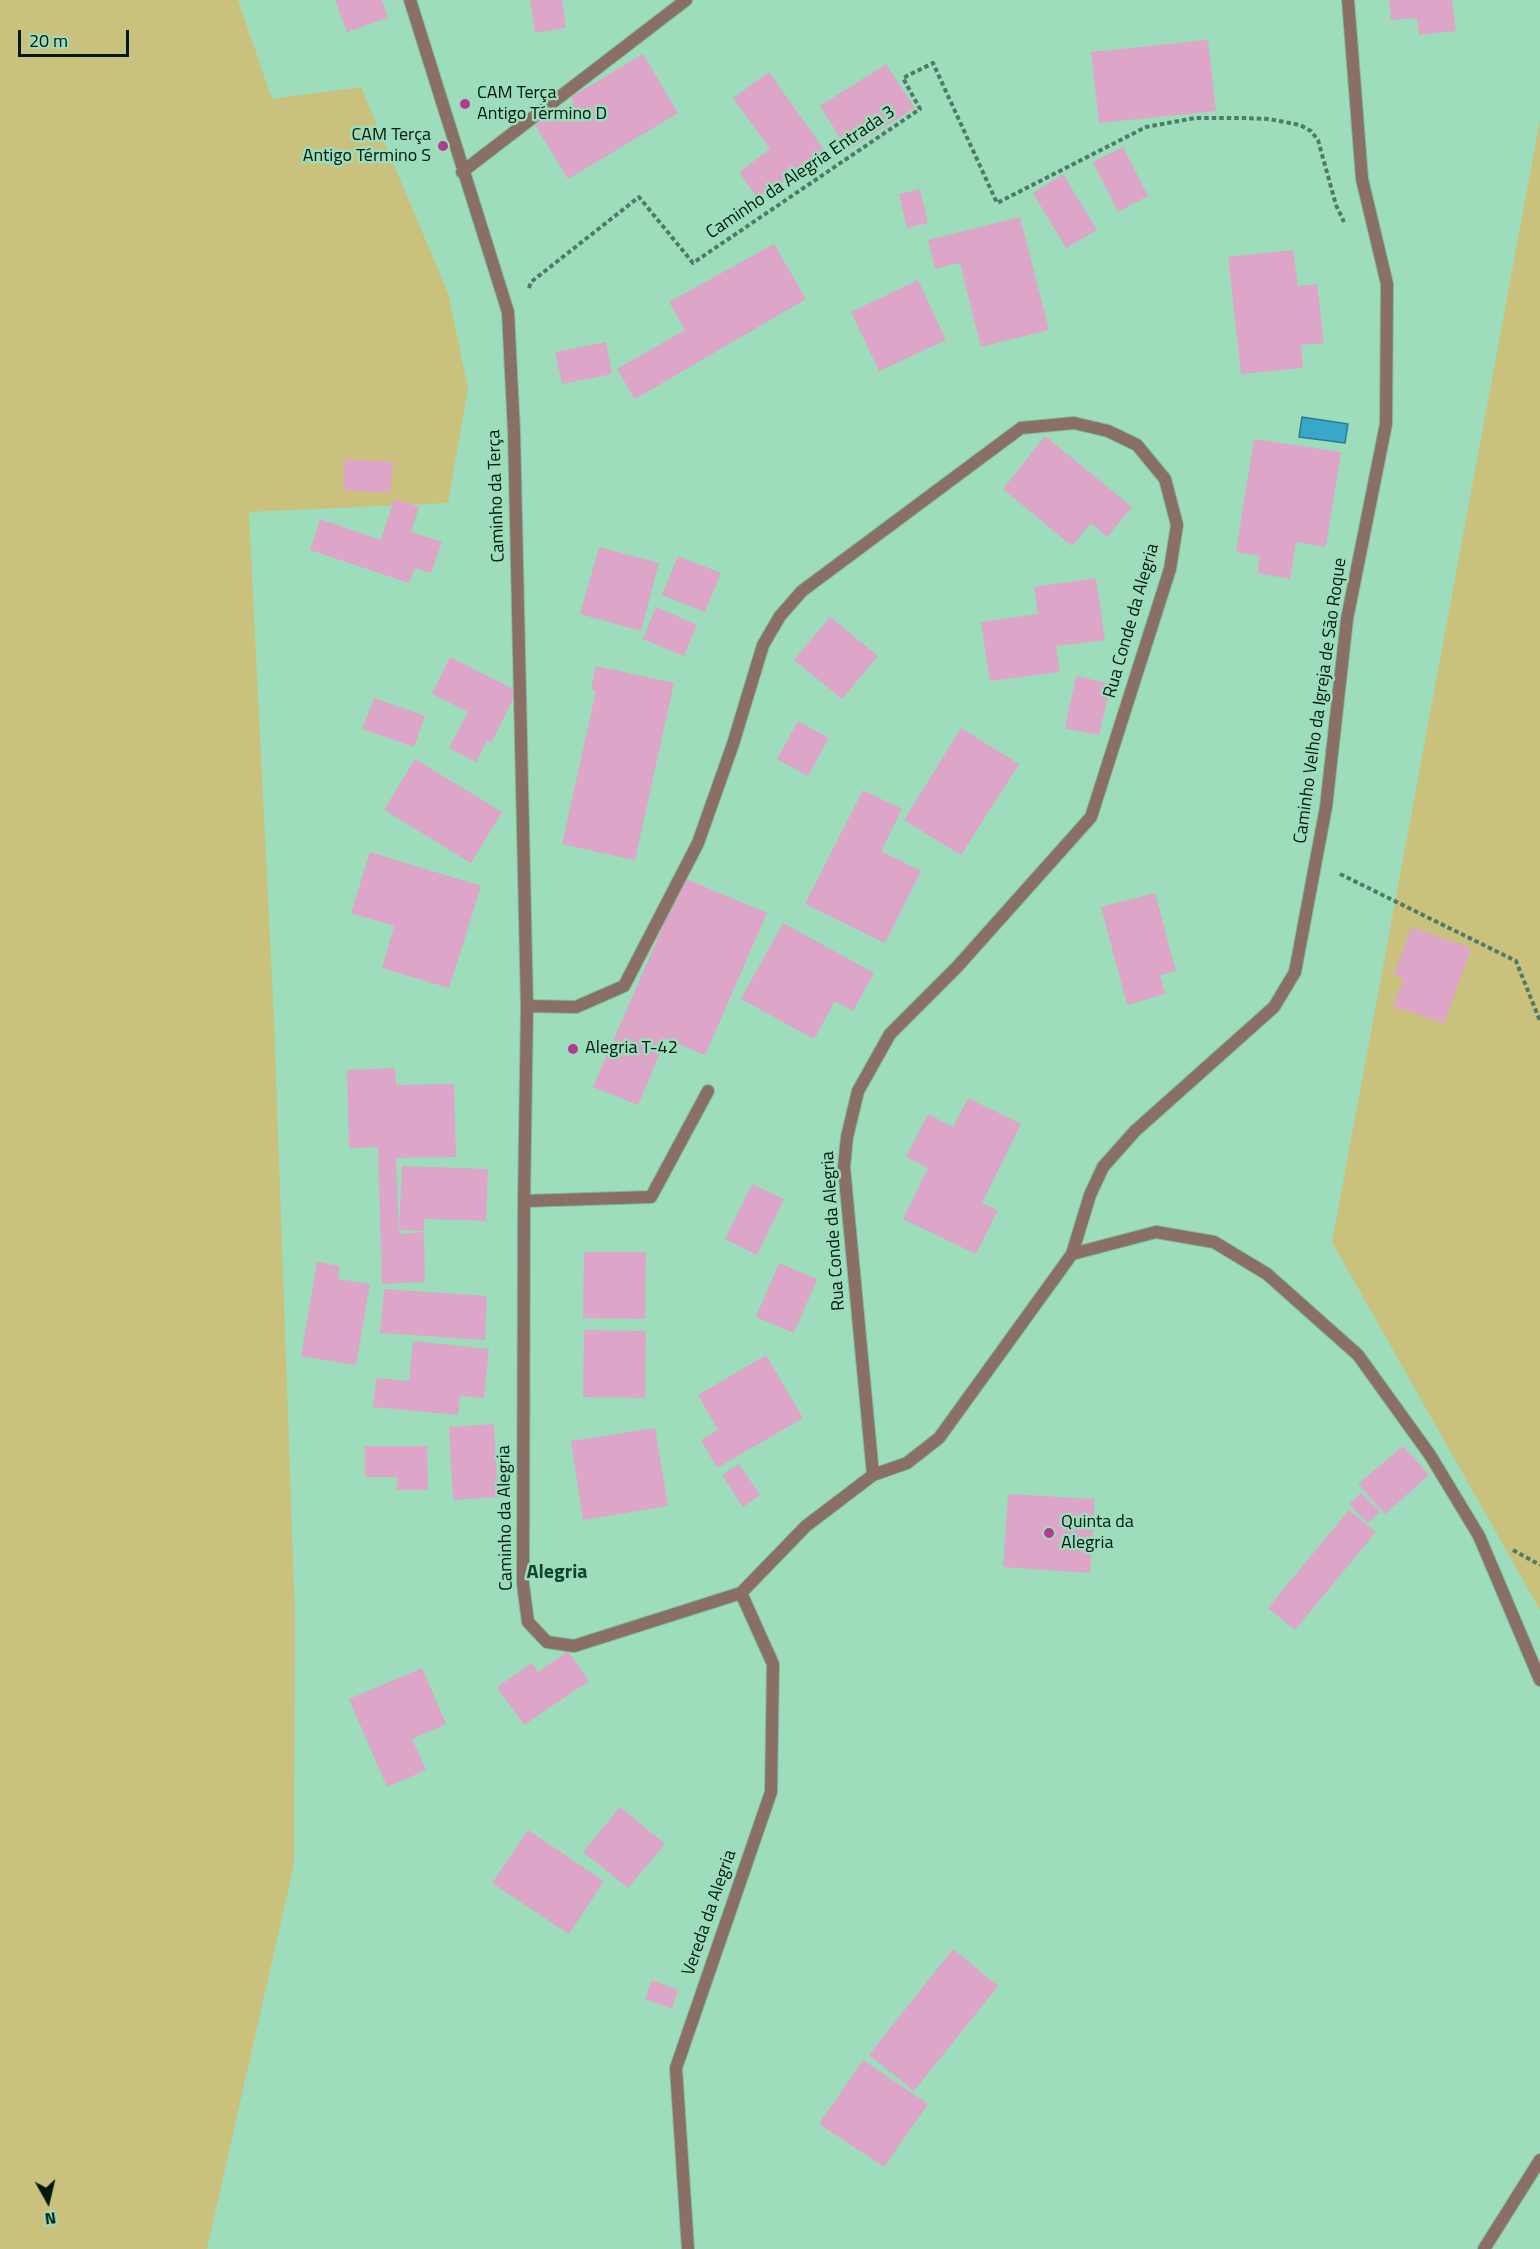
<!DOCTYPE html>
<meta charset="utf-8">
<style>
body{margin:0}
#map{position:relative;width:1540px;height:2249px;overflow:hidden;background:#9dddbc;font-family:"Titillium Web",sans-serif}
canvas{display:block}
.north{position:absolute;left:18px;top:2171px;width:60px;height:60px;-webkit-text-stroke:4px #9dddbc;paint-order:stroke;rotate:172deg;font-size:16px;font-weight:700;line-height:24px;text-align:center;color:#01190e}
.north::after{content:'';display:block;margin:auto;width:21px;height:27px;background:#01190e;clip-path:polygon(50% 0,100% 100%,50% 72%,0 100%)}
.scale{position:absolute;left:18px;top:30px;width:111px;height:27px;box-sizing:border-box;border:3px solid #01190e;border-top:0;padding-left:8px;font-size:18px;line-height:21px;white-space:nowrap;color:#01190e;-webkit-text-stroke:4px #9dddbc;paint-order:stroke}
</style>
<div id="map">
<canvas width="1540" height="2249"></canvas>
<div class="north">N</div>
<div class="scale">20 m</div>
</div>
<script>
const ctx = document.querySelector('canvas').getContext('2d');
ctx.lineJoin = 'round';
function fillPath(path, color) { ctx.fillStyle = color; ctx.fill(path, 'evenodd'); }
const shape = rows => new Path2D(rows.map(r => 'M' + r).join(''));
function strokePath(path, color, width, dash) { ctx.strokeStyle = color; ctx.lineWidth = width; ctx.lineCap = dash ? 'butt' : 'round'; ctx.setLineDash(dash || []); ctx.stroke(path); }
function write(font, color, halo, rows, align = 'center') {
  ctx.font = font + ' "Titillium Web",sans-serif'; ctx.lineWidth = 5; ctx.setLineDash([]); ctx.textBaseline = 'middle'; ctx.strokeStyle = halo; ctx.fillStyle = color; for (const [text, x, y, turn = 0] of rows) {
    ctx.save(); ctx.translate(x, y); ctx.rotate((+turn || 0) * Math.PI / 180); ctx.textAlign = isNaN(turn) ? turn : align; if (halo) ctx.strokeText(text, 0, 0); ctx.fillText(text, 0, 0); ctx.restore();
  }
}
fillPath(shape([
 [0,0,238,0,272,99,361,87,448,293,468,388,448,503,249,512,274,1019,295,1614,294,1864,207,2249,0,2249],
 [1540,120,1540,1610,1332,1242]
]), '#cac17d');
const water = shape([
 [1302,417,1348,424,1345,443,1299,437,1302,417]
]);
fillPath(water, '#38a7c8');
strokePath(water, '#287c90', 1.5);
fillPath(shape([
 [335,0,382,0,388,18,347,32],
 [530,0,562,0,566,28,535,33],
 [1389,0,1452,0,1456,31,1419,35,1417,18,1391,20],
 [1208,40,1216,111,1099,123,1091,52],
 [643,54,678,113,568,179,535,125,574,102,571,97],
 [886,64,915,108,848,150,820,106],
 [769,72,825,151,758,199,739,172,770,149,733,98],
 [1123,147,1148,196,1118,212,1093,162],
 [1063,174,1097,230,1066,248,1033,193],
 [920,189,928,223,907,228,899,194],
 [1020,217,1049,330,981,347,960,263,935,269,928,240],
 [774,244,806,299,635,399,617,369,685,330,669,302],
 [1293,250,1298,286,1317,284,1324,343,1301,345,1303,368,1241,374,1228,257],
 [918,280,946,340,879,371,851,312],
 [606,342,612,374,562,384,555,352],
 [1045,436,1132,507,1107,537,1091,523,1072,546,1003,489],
 [1254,439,1341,452,1326,547,1296,542,1290,579,1257,573,1260,556,1236,552],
 [345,459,393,462,390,493,343,490],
 [394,499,419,507,411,532,442,542,431,573,415,568,409,583,310,550,320,519,381,540],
 [599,547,659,563,641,631,580,614],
 [678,556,721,573,705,612,662,595],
 [1096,578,1105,640,1056,646,1060,672,990,681,981,622,1038,614,1034,587],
 [656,607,697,625,684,656,643,639],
 [830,617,878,656,842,699,794,660],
 [450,657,517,691,491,743,487,741,476,762,449,748,468,712,432,694],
 [596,666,674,683,635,860,562,844,596,691,591,689],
 [1076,676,1111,684,1099,735,1065,728],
 [374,698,425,716,414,747,362,729],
 [798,721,829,738,808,776,777,759],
 [961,728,1019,764,961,855,904,820],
 [415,759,502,812,471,863,384,810],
 [863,790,902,809,881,851,921,871,885,943,805,904],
 [370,852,481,886,449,988,382,968,394,926,351,913],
 [684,878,767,913,705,1055,666,1039,638,1105,593,1087],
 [1155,893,1176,971,1160,975,1165,994,1127,1005,1101,907],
 [783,923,874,973,853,1011,835,1001,814,1039,741,999],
 [1411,927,1471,948,1444,1024,1393,1006,1404,978,1394,975],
 [395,1068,396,1085,454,1084,456,1157,396,1158,399,1234,424,1232,425,1282,382,1284,378,1147,349,1148,347,1070],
 [968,1098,1021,1124,982,1203,998,1210,976,1254,903,1219,928,1168,906,1157,928,1114,953,1127],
 [402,1166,488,1169,486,1221,424,1219,424,1231,399,1230],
 [752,1184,784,1199,757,1255,725,1239],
 [584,1252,646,1252,645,1319,583,1318],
 [317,1262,340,1266,338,1279,370,1284,356,1365,301,1356],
 [779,1263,817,1279,794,1333,756,1317],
 [384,1289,487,1296,485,1340,380,1333],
 [584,1330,646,1331,645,1398,583,1397],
 [413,1341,489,1349,484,1398,460,1396,458,1415,373,1407,376,1378,409,1381],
 [766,1355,803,1418,717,1468,701,1440,718,1430,698,1395],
 [494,1424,498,1497,453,1500,449,1427],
 [655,1428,668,1506,583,1520,571,1441],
 [365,1446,427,1446,428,1490,397,1490,397,1477,365,1477],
 [1403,1446,1429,1475,1385,1514,1358,1484],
 [739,1464,760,1495,743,1507,722,1475],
 [1361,1493,1380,1512,1368,1523,1349,1504],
 [1008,1494,1095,1499,1090,1573,1003,1567],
 [1349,1510,1376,1532,1295,1630,1268,1608],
 [568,1651,589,1681,524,1725,497,1687,532,1663,538,1672],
 [422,1668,446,1724,412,1739,426,1770,387,1787,349,1699],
 [620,1807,665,1844,628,1888,583,1852],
 [528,1830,604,1881,569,1934,492,1883],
 [953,1949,998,1986,914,2091,869,2055],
 [652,1980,678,1990,672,2009,645,1999],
 [863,2060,928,2104,884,2167,819,2124]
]), '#dda5c7');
const lane = shape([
 [1072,1254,1090,1195,1103,1167,1135,1131,1274,1007,1295,972,1326,807,1347,619,1386,424,1387,284,1362,179,1348,0]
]);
const street = shape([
 [410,0,508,312,514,432,527,1006,524,1201,523,1584,528,1622,547,1642,574,1646,741,1593,806,1526,873,1475,907,1463,939,1438,1072,1254,1156,1232,1214,1242,1267,1274,1358,1355,1430,1455,1479,1536,1540,1680],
 [462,172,686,0],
 [527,1006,576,1007,624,986,698,843,733,744,763,645,780,616,802,591,1021,428,1074,423,1108,431,1137,445,1165,479,1177,525,1170,569,1091,817,957,967,890,1034,858,1091,847,1137,844,1167,873,1475],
 [524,1201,651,1197,708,1091],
 [688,2249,676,2068,771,1792,773,1664,741,1593],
 [1484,2249,1540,2160]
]);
strokePath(lane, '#81ba9d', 14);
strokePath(street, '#81ba9d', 14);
strokePath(shape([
 [529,288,531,282,639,197,693,263,920,109,903,78,933,63,997,203,1146,127,1195,118,1244,118,1269,119,1300,125,1311,131,1318,140,1336,205,1344,222],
 [1340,874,1516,961,1540,1021],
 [1513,1550,1540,1565]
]), '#4f7b65', 4, [4.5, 3]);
strokePath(lane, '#896f65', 12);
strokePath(street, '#896f65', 12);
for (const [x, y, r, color] of [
 [465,104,6,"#b43c90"],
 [443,146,6,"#b43c90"],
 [573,1049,6,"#b43c90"],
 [1049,1533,6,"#b43c90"]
]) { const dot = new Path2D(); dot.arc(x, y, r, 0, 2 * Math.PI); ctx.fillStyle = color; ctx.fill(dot); strokePath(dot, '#9dddbc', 2); }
write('18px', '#01190e', '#9dddbc', [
 ["CAM Terça",477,94],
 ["Antigo Término D",477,115],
 ["CAM Terça",431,136,"right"],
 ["Antigo Término S",431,157,"right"],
 ["Alegria T-42",585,1049],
 ["Quinta da",1061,1523],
 ["Alegria",1061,1544]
], 'left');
write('18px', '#01190e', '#9dddbc', [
 ["Caminho da Alegria Entrada 3",801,173,-34],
 ["Caminho da Terça",497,496,-92],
 ["Rua Conde da Alegria",1132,621,-74],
 ["Caminho Velho da Igreja de São Roque",1321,701,-82],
 ["Rua Conde da Alegria",834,1231,-94],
 ["Caminho da Alegria",506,1518,-91],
 ["Vereda da Alegria",710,1913,-71]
]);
write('bold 20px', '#13442f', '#9dddbc', [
 ["Alegria",557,1573]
]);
</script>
